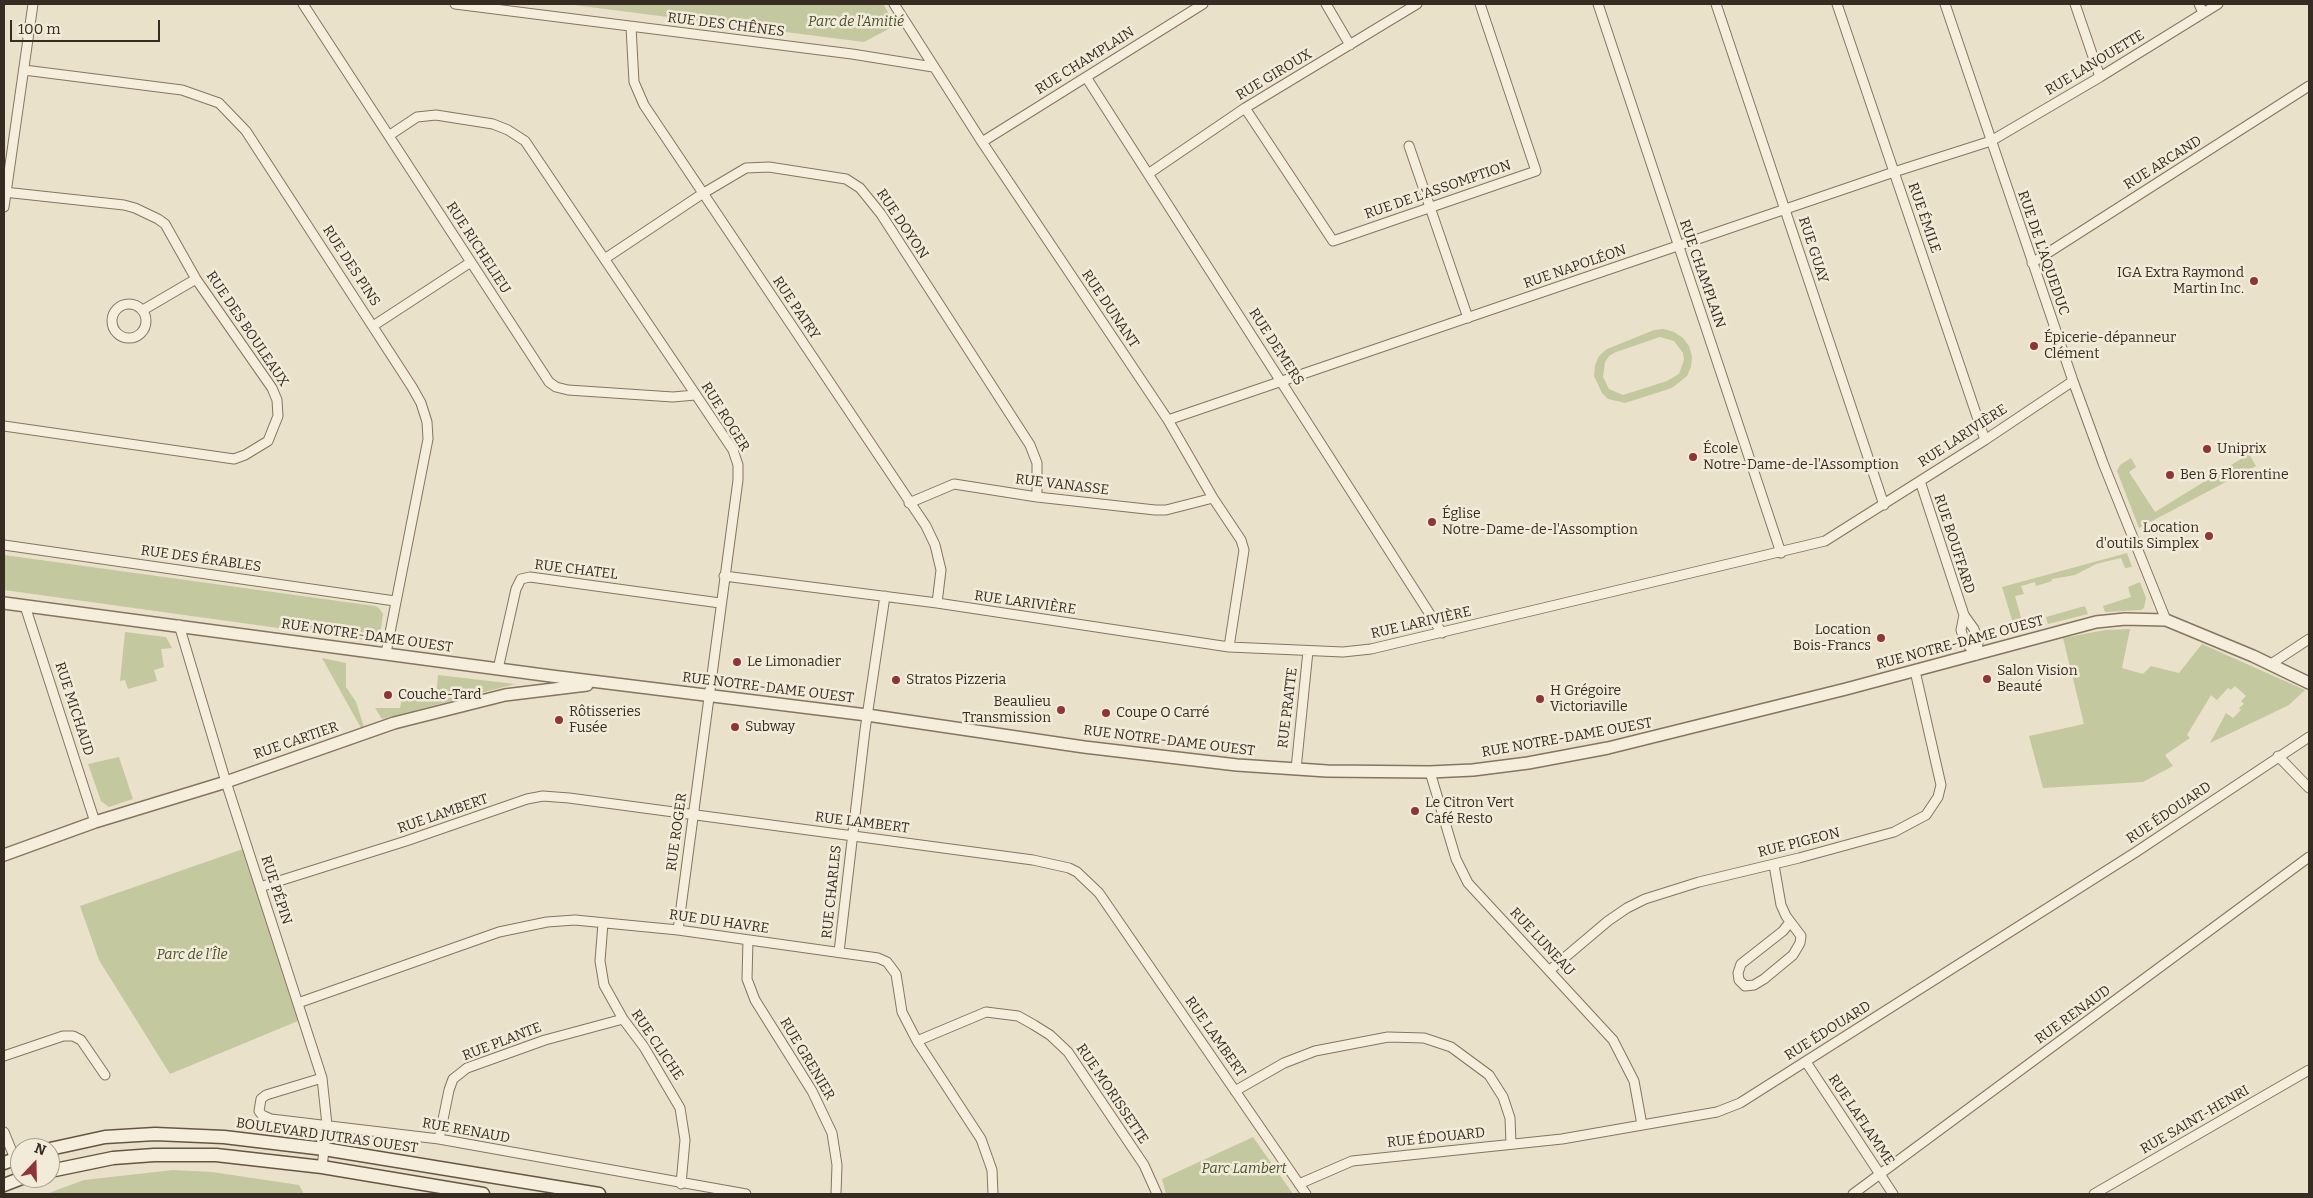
<!DOCTYPE html>
<meta charset="utf-8">
<style>
body{margin:0}
#map{position:relative;width:2313px;height:1198px;overflow:hidden;background:#eae1ca;font-family:Bitter,serif}
canvas{display:block}
.frame{position:absolute;inset:0;border:5px solid #372c22;pointer-events:none}
.north{position:absolute;left:10px;top:1138px;width:50px;height:50px;box-sizing:border-box;background:#f2ebd9;border:1px solid #a79f90;border-radius:50%;rotate:21deg;font-size:14px;font-weight:700;line-height:20px;text-align:center;color:#372c22}
.north::after{content:'';display:block;margin:auto;width:18px;height:22px;background:#8e3637;clip-path:polygon(50% 0,100% 100%,50% 72%,0 100%)}
.scale{position:absolute;left:10px;top:20px;width:150px;height:22px;box-sizing:border-box;border:2px solid #372c22;border-top:0;padding-left:6px;font-size:15px;line-height:18px;white-space:nowrap;color:#372c22;-webkit-text-stroke:4px #f2ebd9;paint-order:stroke}
</style>
<div id="map">
<canvas width="2313" height="1198"></canvas>
<div class="frame"></div>
<div class="north">N</div>
<div class="scale">100 m</div>
</div>
<script>
const ctx = document.querySelector('canvas').getContext('2d');
ctx.lineJoin = 'round';
function fillPath(path, color) { ctx.fillStyle = color; ctx.fill(path, 'evenodd'); }
const shape = rows => new Path2D(rows.map(r => 'M' + r).join(''));
function strokePath(path, color, width, dash) { ctx.strokeStyle = color; ctx.lineWidth = width; ctx.lineCap = dash ? 'butt' : 'round'; ctx.setLineDash(dash || []); ctx.stroke(path); }
function write(font, color, halo, rows, align = 'center') {
  ctx.font = font + ' Bitter,serif'; ctx.lineWidth = 5; ctx.setLineDash([]); ctx.textBaseline = 'middle'; ctx.strokeStyle = halo; ctx.fillStyle = color; for (const [text, x, y, turn = 0] of rows) {
    ctx.save(); ctx.translate(x, y); ctx.rotate((+turn || 0) * Math.PI / 180); ctx.textAlign = isNaN(turn) ? turn : align; if (halo) ctx.strokeText(text, 0, 0); ctx.fillText(text, 0, 0); ctx.restore();
  }
}
fillPath(shape([
 [566,4,883,4,896,25,864,42],
 [1664,329,1674,332,1683,338,1689,346,1692,356,1691,367,1687,376,1672,388,1625,403,1608,399,1602,393,1594,376,1595,365,1599,356,1607,349,1654,330],
 [1660,337,1674,341,1683,353,1684,360,1679,374,1667,381,1623,395,1609,389,1603,377,1605,362,1609,356,1616,352],
 [2249,454,2256,466,2139,528,2117,471,2120,465,2131,458,2136,467,2129,472,2155,512],
 [2127,553,2132,567,2125,568,2121,558,2096,564,2075,575,2052,579,2052,581,2036,586,2035,582,2021,586,2024,594,2015,596,2022,621,2030,619,2032,628,2016,633,2002,587],
 [4,555,375,606,379,608,383,614,380,635,378,640,372,641,4,590],
 [2140,582,2146,598,2144,608,2141,610,2105,612,2103,606,2131,597,2128,587],
 [2085,606,2088,614,2048,624,2046,617],
 [2130,629,2122,668,2143,674,2151,666,2179,673,2202,644,2305,690,2289,705,2210,743,2226,713,2233,718,2241,710,2239,708,2244,704,2241,701,2246,696,2235,686,2231,690,2228,688,2217,700,2211,695,2187,735,2190,738,2165,755,2173,766,2143,782,2043,788,2029,736,2084,724,2063,638,2105,630],
 [125,632,166,637,172,648,161,649,164,667,154,670,157,681,128,689,125,680,120,681],
 [322,658,346,663,346,687,356,702,364,727,361,728],
 [438,675,515,684,382,719,375,708,400,708,402,697,436,699],
 [119,757,133,799,109,807,101,801,88,764],
 [243,849,298,1021,170,1074,99,960,80,906],
 [1253,1137,1293,1194,1166,1194,1162,1179],
 [173,1170,212,1172,299,1185,304,1194,46,1194,84,1180]
]), '#c3c89f');
const minor = shape([
 [303,4,549,382,556,387,568,390,673,397,695,395],
 [455,4,852,54,933,67],
 [894,4,982,142,1168,420,1213,498,1241,540,1244,550,1229,647],
 [1326,4,1350,45],
 [1598,4,1781,553],
 [1716,4,1884,505],
 [1837,4,1985,440],
 [1945,4,2073,381,2103,463,2166,620],
 [2075,4,2100,77],
 [2199,4,2203,13],
 [631,27,634,82,644,105,926,526,935,545,941,570,937,603],
 [24,70,182,90,219,103,246,131,412,387,421,403,427,422,428,439,386,653],
 [1086,77,1442,633],
 [1245,108,1333,241,1536,171,1480,4],
 [390,135,417,117,436,115,493,124,508,130,525,141,733,450,738,465,738,480,678,930],
 [982,142,1203,4],
 [1409,146,1468,318],
 [1148,174,1245,108,1417,4],
 [4,192,124,205,135,208,158,219,165,224,196,279,272,388,277,400,278,416,268,441,245,455,234,459,4,426],
 [4,207,33,4],
 [606,258,702,194,746,168,769,167,846,179,860,188,881,214,1030,445,1037,463,1037,497],
 [2032,263,2309,86],
 '112 321a17 17 0 1 1 34 0a17 17 0 1 1-34 0Z',
 [143,310,196,279],
 [373,326,471,262],
 [1168,420,1894,172,1991,141,2100,77,2218,4],
 [1920,481,1964,615,1974,629,1978,643,1976,655],
 [909,503,954,484,1037,497,1155,510,1166,510,1213,498],
 [4,545,395,601],
 [724,576,937,603,1229,647,1343,652,1371,649,1825,541,1985,440,2073,381],
 [25,606,95,822],
 [1964,615,1961,630,1964,640,1976,655],
 [179,625,226,782,322,1078,327,1125,322,1167],
 [2271,664,2309,639],
 [498,669,516,589,521,579,530,577,720,603],
 [2278,756,2309,788],
 [1296,769,1308,651],
 [1430,772,1456,859,1468,883,1613,1040,1634,1081,1642,1125],
 [1774,865,1781,905,1786,916,1801,936,1800,943,1793,955,1764,979,1754,985,1745,986,1739,980,1738,973,1741,964,1783,931,1790,922],
 [260,887,406,841,527,799,543,796,569,798,1033,860,1069,868,1077,872,1099,893,1306,1194],
 [603,923,600,961,604,985,623,1019,644,1047,680,1108,685,1140,681,1184],
 [748,940,747,979,755,1000,812,1091,832,1133,837,1165,836,1194],
 [839,952,865,730,885,596],
 [1550,970,1608,921,1627,908,1645,899,1699,882,1799,858,1894,832,1926,815,1938,797,1941,785,1915,671],
 [298,1003,499,932,547,922,575,920,678,930,878,958,887,962,896,974,902,1012,917,1041,981,1139,992,1170,993,1194],
 [917,1041,986,1012,1018,1016,1034,1025,1050,1035,1068,1052,1144,1165,1157,1194],
 [4,1056,63,1036,73,1036,81,1040,105,1075],
 [1806,1062,1893,1194],
 [322,1078,266,1095,261,1099,259,1111,262,1115,271,1119,439,1139,746,1194],
 [1235,1091,1284,1063,1315,1051,1388,1037,1424,1038,1451,1047,1489,1075,1503,1097,1510,1118,1511,1144],
 [4,1132,20,1171],
 [439,1139,449,1090,453,1079,467,1068,545,1040,623,1019],
 [1299,1184,1352,1161,1562,1139,1717,1112,1740,1103,2136,852,2309,737],
 [1853,1194,2309,857],
 [2094,1194,2309,1070]
]);
const tertiary = shape([
 [4,603,551,676,867,715,1084,747,1237,765,1327,771,1430,772,1473,770,1528,763,1608,748,1846,689,2096,622,2125,619,2166,620,2253,656,2309,683],
 [4,855,95,822,226,782,394,723,505,695,587,685]
]);
const secondary = shape([
 [50,1149,105,1137,155,1134,224,1137,324,1149,599,1194],
 [4,1163,20,1157],
 [50,1171,113,1158,154,1155,216,1155,322,1167,483,1194],
 [4,1185,22,1178]
]);
strokePath(minor, '#857460', 11);
strokePath(tertiary, '#857460', 14);
strokePath(secondary, '#675543', 15);
strokePath(minor, '#f6eedc', 9);
strokePath(tertiary, '#f6eedc', 11);
strokePath(secondary, '#f6eedc', 12);
for (const [x, y, r, color] of [
 [2254,281,5,"#8e3637"],
 [2034,346,5,"#8e3637"],
 [2207,449,5,"#8e3637"],
 [1693,457,5,"#8e3637"],
 [2170,475,5,"#8e3637"],
 [1432,522,5,"#8e3637"],
 [2209,536,5,"#8e3637"],
 [1881,638,5,"#8e3637"],
 [737,662,5,"#8e3637"],
 [1987,679,5,"#8e3637"],
 [896,680,5,"#8e3637"],
 [388,695,5,"#8e3637"],
 [1540,699,5,"#8e3637"],
 [1061,710,5,"#8e3637"],
 [1106,713,5,"#8e3637"],
 [559,720,5,"#8e3637"],
 [735,727,5,"#8e3637"],
 [1415,811,5,"#8e3637"]
]) { const dot = new Path2D(); dot.arc(x, y, r, 0, 2 * Math.PI); ctx.fillStyle = color; ctx.fill(dot); strokePath(dot, '#f2ebd9', 2); }
write('italic 14px', '#47512b', '#f2ebd9', [
 ["Parc de l'Amitié",856,22],
 ["Parc de l'Île",192,955],
 ["Parc Lambert",1244,1169]
]);
write('14px', '#372c22', '#f2ebd9', [
 ["RUE DES CHÊNES",726,25,7],
 ["RUE CHAMPLAIN",1085,61,-32],
 ["RUE LANOUETTE",2095,63,-31],
 ["RUE GIROUX",1274,75,-31],
 ["RUE ARCAND",2163,163,-32],
 ["RUE DE L'ASSOMPTION",1438,190,-19],
 ["RUE ÉMILE",1924,218,71],
 ["RUE DOYON",902,224,56],
 ["RUE RICHELIEU",478,248,57],
 ["RUE GUAY",1813,250,72],
 ["RUE DE L'AQUEDUC",2043,253,71],
 ["RUE DES PINS",351,266,57],
 ["RUE NAPOLÉON",1575,267,-19],
 ["RUE CHAMPLAIN",1702,274,71],
 ["RUE PATRY",796,308,56],
 ["RUE DUNANT",1110,309,56],
 ["RUE DES BOULEAUX",247,329,56],
 ["RUE DEMERS",1276,347,57],
 ["RUE ROGER",725,417,58],
 ["RUE LARIVIÈRE",1963,436,-33],
 ["RUE VANASSE",1062,485,7],
 ["RUE BOUFFARD",1954,544,72],
 ["RUE DES ÉRABLES",201,559,8],
 ["RUE CHATEL",576,570,7],
 ["RUE LARIVIÈRE",1025,603,8],
 ["RUE LARIVIÈRE",1421,623,-13],
 ["RUE NOTRE-DAME OUEST",367,636,8],
 ["RUE NOTRE-DAME OUEST",1960,643,-15],
 ["RUE NOTRE-DAME OUEST",768,688,7],
 ["RUE PRATTE",1288,708,-83],
 ["RUE MICHAUD",74,709,72],
 ["RUE NOTRE-DAME OUEST",1567,738,-10],
 ["RUE CARTIER",296,741,-19],
 ["RUE NOTRE-DAME OUEST",1169,741,7],
 ["RUE ÉDOUARD",2169,813,-34],
 ["RUE LAMBERT",443,814,-19],
 ["RUE LAMBERT",862,823,7],
 ["RUE ROGER",677,832,-82],
 ["RUE PIGEON",1799,843,-14],
 ["RUE PÉPIN",276,890,72],
 ["RUE CHARLES",832,892,-84],
 ["RUE DU HAVRE",719,922,8],
 ["RUE LUNEAU",1542,942,47],
 ["RUE RENAUD",2073,1015,-36],
 ["RUE ÉDOUARD",1828,1031,-32],
 ["RUE LAMBERT",1215,1037,55],
 ["RUE PLANTE",502,1042,-21],
 ["RUE CLICHE",657,1045,56],
 ["RUE GRENIER",807,1059,59],
 ["RUE MORISSETTE",1112,1094,56],
 ["RUE LAFLAMME",1861,1120,56],
 ["RUE SAINT-HENRI",2195,1120,-30],
 ["RUE RENAUD",466,1131,10],
 ["BOULEVARD JUTRAS OUEST",327,1136,8],
 ["RUE ÉDOUARD",1436,1138,-6]
]);
write('14px', '#372c22', '#f2ebd9', [
 ["IGA Extra Raymond",2244,273,"right"],
 ["Martin Inc.",2244,289,"right"],
 ["Épicerie-dépanneur",2044,338],
 ["Clément",2044,354],
 ["École",1703,449],
 ["Notre-Dame-de-l'Assomption",1703,465],
 ["Uniprix",2217,449],
 ["Ben & Florentine",2180,475],
 ["Église",1442,514],
 ["Notre-Dame-de-l'Assomption",1442,530],
 ["Location",2199,528,"right"],
 ["d'outils Simplex",2199,544,"right"],
 ["Location",1871,630,"right"],
 ["Bois-Francs",1871,646,"right"],
 ["Le Limonadier",747,662],
 ["Salon Vision",1997,671],
 ["Beauté",1997,687],
 ["Stratos Pizzeria",906,680],
 ["H Grégoire",1550,691],
 ["Victoriaville",1550,707],
 ["Couche-Tard",398,695],
 ["Beaulieu",1051,702,"right"],
 ["Transmission",1051,718,"right"],
 ["Rôtisseries",569,712],
 ["Fusée",569,728],
 ["Coupe O Carré",1116,713],
 ["Subway",745,727],
 ["Le Citron Vert",1425,803],
 ["Café Resto",1425,819]
], 'left');
</script>
